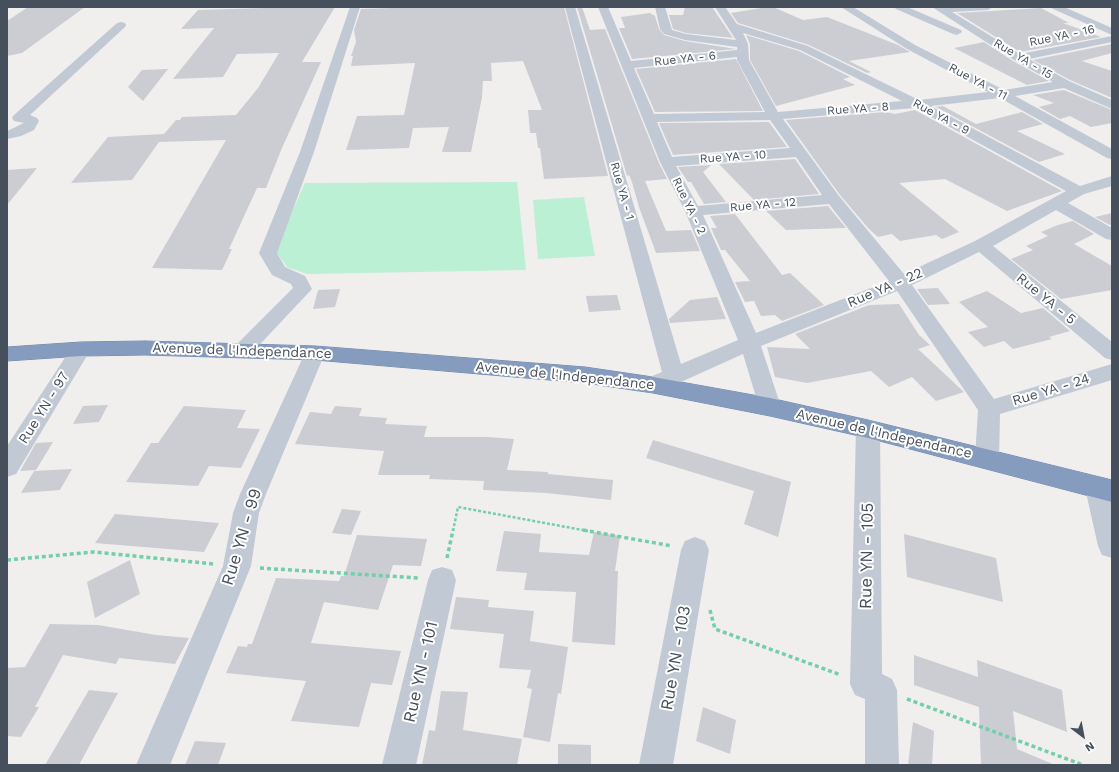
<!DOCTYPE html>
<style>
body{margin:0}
#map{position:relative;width:1119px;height:772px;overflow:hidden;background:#f1eeee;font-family:"Work Sans",sans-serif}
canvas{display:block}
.frame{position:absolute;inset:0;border:8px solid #46505c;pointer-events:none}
.north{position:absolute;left:1063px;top:716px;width:40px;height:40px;-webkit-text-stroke:3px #fff;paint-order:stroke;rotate:148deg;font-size:11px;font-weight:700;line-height:16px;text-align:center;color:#46505c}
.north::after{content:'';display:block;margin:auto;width:14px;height:18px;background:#46505c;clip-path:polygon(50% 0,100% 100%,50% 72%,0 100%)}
</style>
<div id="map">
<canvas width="1119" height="772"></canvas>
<div class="frame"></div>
<div class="north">N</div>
</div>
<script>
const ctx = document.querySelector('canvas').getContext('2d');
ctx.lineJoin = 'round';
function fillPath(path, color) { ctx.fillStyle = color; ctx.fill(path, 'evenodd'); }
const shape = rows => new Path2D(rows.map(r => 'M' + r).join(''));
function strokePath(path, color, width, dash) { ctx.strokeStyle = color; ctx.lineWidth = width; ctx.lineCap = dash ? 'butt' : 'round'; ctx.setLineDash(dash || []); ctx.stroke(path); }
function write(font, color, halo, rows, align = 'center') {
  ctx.font = font + ' "Work Sans",sans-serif'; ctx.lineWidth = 4; ctx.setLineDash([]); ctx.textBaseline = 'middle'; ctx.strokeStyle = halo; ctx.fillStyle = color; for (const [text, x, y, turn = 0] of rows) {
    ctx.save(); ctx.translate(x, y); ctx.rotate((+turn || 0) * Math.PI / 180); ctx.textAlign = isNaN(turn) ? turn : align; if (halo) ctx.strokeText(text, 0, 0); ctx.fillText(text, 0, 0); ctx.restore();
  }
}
fillPath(shape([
 [517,182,526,270,307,274,287,267,275,250,305,183],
 [584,197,595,256,538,259,533,200]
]), '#bbf0d4');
fillPath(shape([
 [28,7,85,7,22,53,7,56,7,21],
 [301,7,335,7,302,62,321,62,282,148,266,188,257,188,229,249,232,249,222,270,152,268,226,140,159,142,132,180,71,183,108,137,164,134,176,120,180,120,182,117,236,115,258,88,279,53,237,54,223,77,173,79,214,28,181,29,198,10],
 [422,7,564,7,608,176,544,179,540,148,538,148,536,133,530,133,528,110,542,110,523,61,491,63,492,81,483,81,482,97,471,152,442,152,449,127,413,128,409,148,346,150,357,116,404,115,415,63,351,66,353,56,351,56,356,42,354,30,361,9],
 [577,7,582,7,590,30,605,29,659,163,667,179,645,181,666,231,691,230,700,251,656,253,639,207,632,182,629,175,627,176],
 [685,7,712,7,733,38,686,33,673,29,669,15,683,15],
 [767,7,773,7,803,20,827,17,898,45,910,52,849,61,871,72,867,73,809,45,738,23,731,13],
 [1041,8,1069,23,1063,23,1101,37,1020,52,957,13],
 [650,13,655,16,659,29,664,35,685,41,736,49,632,59,619,28,625,28,621,17],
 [746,35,799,51,850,77,843,79,855,85,776,106,750,60,750,44],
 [984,42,1013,61,1049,81,1027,85,954,48],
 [1112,44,1112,53,1082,61,1112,71,1112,98,1070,80,1033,60],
 [736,59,763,111,655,112,636,69],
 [168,69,143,101,128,87,142,70],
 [1064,90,1112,110,1112,123,1091,127,1070,116,1060,119,1039,107,1054,103,1033,95],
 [943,106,976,124,1022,112,1043,124,1017,131,1065,154,1039,162,936,107],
 [915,110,1062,191,1007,211,945,179,899,183,959,232,942,239,936,235,900,241,892,234,878,237,869,229,840,195,786,120,886,112,895,114],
 [769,122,787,147,673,155,659,123],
 [795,159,819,194,754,200,719,164],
 [711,165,703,172,726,202,704,204,691,182,688,182,678,167],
 [37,168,7,205,7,170],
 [828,206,846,228,786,230,766,211],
 [1112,213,1112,224,1110,225,1095,217],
 [735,214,782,275,790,273,824,305,782,321,775,315,761,316,754,301,745,302,735,282,750,281,725,250,721,250,711,228,717,228,710,216],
 [1073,221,1094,234,1074,244,1112,266,1112,290,1061,299,1011,259,1033,250,1026,246,1048,236,1041,232,1058,225],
 [938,288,950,304,928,305,917,289],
 [340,289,335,307,313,309,318,290],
 [987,291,1021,313,1043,308,1070,331,1049,337,1052,339,1013,349,1004,341,984,347,968,332,988,327,959,302],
 [617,295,621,310,589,312,586,296],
 [717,297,726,319,670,323,669,319,690,300],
 [899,304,919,335,930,345,918,349,964,392,936,401,912,377,889,387,871,371,807,383,775,377,767,347,810,349,795,334,869,305],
 [108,405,99,422,73,424,83,406],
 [184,406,246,410,237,428,260,429,241,468,209,466,198,486,126,482,151,443,158,443],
 [335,406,362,408,359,416,387,418,385,424,427,426,424,437,487,437,514,439,507,470,548,472,548,474,613,480,611,500,546,493,483,490,484,481,429,479,430,475,378,475,384,451,295,444,310,412,331,414],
 [653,440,791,482,778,537,744,524,754,491,646,458],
 [53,442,36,470,20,471,36,443],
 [72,469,60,490,21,493,34,471],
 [342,509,361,511,351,535,332,533],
 [115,514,219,523,204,552,95,543],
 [504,531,541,534,539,552,589,555,594,532,620,536,615,571,618,571,615,645,572,642,576,592,524,590,527,573,496,571],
 [904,534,996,558,1003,602,907,577],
 [357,535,427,539,421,566,393,565,378,610,324,602,311,643,401,651,392,685,371,683,359,727,291,721,306,681,226,673,238,646,247,647,248,644,252,644,276,578,339,581,341,576,344,576],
 [130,560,140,594,95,618,87,582],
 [456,597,489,600,488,607,534,611,530,641,568,647,561,694,558,693,550,742,523,737,532,689,527,688,531,670,499,668,504,634,450,629],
 [50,624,98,625,156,635,189,638,175,664,119,658,116,664,63,655,35,707,39,707,21,737,7,736,7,668,25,667],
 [914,655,978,677,977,660,1062,690,1067,732,1013,711,1017,749,1055,765,981,765,979,707,914,685],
 [89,690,118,693,79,765,45,765],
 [441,691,468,692,463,730,522,739,517,765,422,765,429,730,435,731],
 [703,707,736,720,730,754,696,741],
 [913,722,934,731,932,765,908,765],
 [195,741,226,743,218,765,185,765],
 [558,744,591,745,591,765,558,765]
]), '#cbcdd3');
const highway = shape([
 [145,341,315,346,585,367,653,377,770,398,868,420,1112,480,1112,502,868,438,770,416,653,393,585,383,315,360,145,355,81,356,7,361,7,347,81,342,145,341]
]);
strokePath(highway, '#7087aa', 1);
strokePath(shape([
 [453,531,458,507,588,531]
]), '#72cfa9', 2.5, [3, 2]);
strokePath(shape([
 [583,530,672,546],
 [447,558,453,530],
 [7,560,94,552,214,564],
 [260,568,419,578],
 [710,610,715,629,841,675],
 [907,699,1083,765]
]), '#72cfa9', 3.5, [4, 3]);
fillPath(shape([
 [350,7,360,7,314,152,277,253,285,267,305,276,312,289,249,356,242,358,235,356,232,351,235,346,293,288,291,284,272,275,259,253,300,152,350,7],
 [565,7,575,7,681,364,738,340,685,211,660,162,598,7,608,7,631,61,737,50,737,47,685,40,664,34,660,29,655,7,665,7,672,30,686,34,736,40,715,7,725,7,737,24,808,46,919,100,988,92,907,49,841,7,853,7,915,45,1004,90,1053,82,1014,60,932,7,993,7,988,10,952,12,1020,54,1112,36,1112,42,1029,59,1069,81,1112,100,1112,109,1064,88,1015,96,1112,149,1112,159,1107,158,1000,98,931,106,1080,186,1112,176,1112,186,1084,194,1068,203,1112,228,1112,240,1106,239,1056,210,993,246,1112,342,1112,360,1105,358,979,252,912,285,994,399,1112,364,1112,380,1000,414,999,458,996,465,987,468,978,465,975,458,978,410,897,291,761,346,781,407,778,413,770,416,762,413,759,407,743,354,661,391,653,393,645,391,642,385,645,379,662,372,565,7],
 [743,33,800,50,902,101,778,112,749,60,748,44,743,33],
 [737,57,737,60,765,112,654,114,634,68,737,57],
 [915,108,1066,191,975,241,904,274,839,196,783,119,915,108],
 [770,120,790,148,672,157,657,122,770,120],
 [796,157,822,195,698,206,676,166,796,157],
 [829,204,889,281,756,333,703,215,829,204],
 [894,7,907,7,961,30,962,32,957,35,953,34,896,9,894,7],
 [1051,7,1064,7,1112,28,1112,35,1053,9,1051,7],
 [121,22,125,23,126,25,125,27,30,115,37,118,39,121,34,130,21,136,7,139,7,131,24,123,14,121,12,118,14,115,117,23,121,22],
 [81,342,88,344,91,349,16,474,7,477,7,446,74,344,81,342],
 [315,346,322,348,325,353,266,494,259,513,251,566,170,765,136,765,223,566,233,513,240,494,305,353,308,348,315,346],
 [868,420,876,422,880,429,882,674,892,679,897,690,899,765,865,765,865,699,855,695,850,684,856,429,860,422,868,420],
 [1098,477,1107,480,1112,493,1112,558,1102,555,1098,546,1085,488,1089,480,1098,477],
 [695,537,705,541,709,550,673,765,639,765,681,550,685,541,695,537],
 [442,567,452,570,456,580,416,765,382,765,428,580,432,570,442,567]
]), '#c1c9d4');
fillPath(highway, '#859cbf');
write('12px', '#46505c', '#fff', [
 ["Rue YA - 16",1062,36,-12],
 ["Rue YA - 6",685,59,-6],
 ["Rue YA - 15",1023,59,31],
 ["Rue YA - 11",978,82,28],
 ["Rue YA - 8",858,109,-4],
 ["Rue YA - 9",941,117,28],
 ["Rue YA - 10",733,157,-4],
 ["Rue YA - 1",622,191,74],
 ["Rue YA - 12",763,205,-5],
 ["Rue YA - 2",689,206,64]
]);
write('14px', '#46505c', '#fff', [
 ["Rue YA - 22",885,288,-23],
 ["Rue YA - 5",1046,299,39],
 ["Avenue de l'Independance",242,351,2],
 ["Avenue de l'Independance",565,376,6],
 ["Rue YA - 24",1051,390,-17],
 ["Rue YN - 97",44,408,-58],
 ["Avenue de l'Independance",884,434,13]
]);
write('17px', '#46505c', '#fff', [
 ["Rue YN - 99",242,537,-73],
 ["Rue YN - 105",867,556,-89],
 ["Rue YN - 103",676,658,-80],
 ["Rue YN - 101",421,672,-77]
]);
</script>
